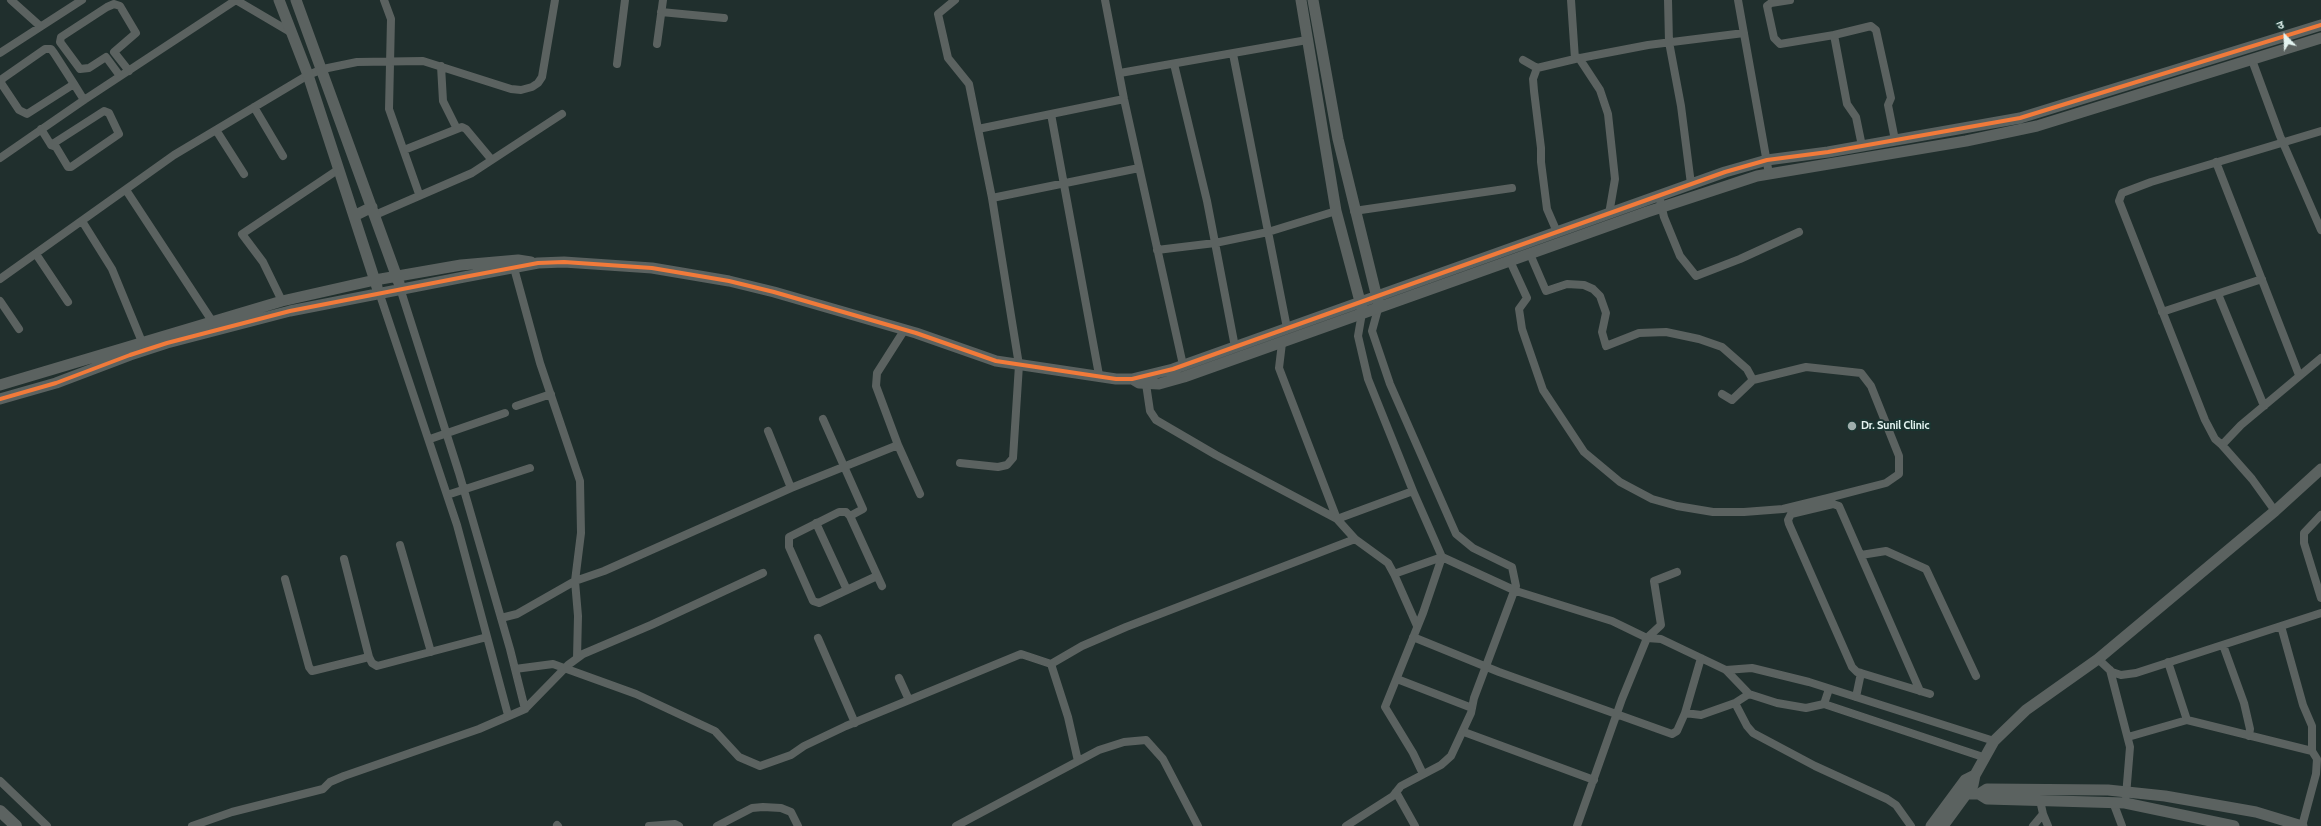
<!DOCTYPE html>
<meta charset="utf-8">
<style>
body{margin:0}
#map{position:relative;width:2321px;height:826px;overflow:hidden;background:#202f2d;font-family:Cabin,"Noto Sans Devanagari",sans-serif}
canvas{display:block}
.north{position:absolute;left:2265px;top:16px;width:40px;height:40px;-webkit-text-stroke:3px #1a3531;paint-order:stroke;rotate:337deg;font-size:11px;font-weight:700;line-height:16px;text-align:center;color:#e3f3f0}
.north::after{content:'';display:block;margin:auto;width:14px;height:18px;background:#e3f3f0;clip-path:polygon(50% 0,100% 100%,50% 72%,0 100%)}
</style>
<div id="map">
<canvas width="2321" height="826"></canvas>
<div class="north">उ</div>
</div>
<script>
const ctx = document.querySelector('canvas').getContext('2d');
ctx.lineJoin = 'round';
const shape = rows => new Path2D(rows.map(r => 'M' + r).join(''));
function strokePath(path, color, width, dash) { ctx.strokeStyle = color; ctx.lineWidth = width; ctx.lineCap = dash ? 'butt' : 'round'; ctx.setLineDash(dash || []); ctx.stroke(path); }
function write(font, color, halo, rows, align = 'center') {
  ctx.font = font + ' Cabin,sans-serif'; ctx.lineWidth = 4; ctx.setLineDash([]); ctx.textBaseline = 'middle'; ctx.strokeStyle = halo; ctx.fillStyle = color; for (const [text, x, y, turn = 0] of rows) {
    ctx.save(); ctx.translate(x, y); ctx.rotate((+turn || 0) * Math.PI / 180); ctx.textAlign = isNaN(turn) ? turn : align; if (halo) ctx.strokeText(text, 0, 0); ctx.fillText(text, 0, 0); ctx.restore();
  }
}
strokePath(shape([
 [11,0,40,26],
 [236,0,292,33],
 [384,0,391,19,389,109,419,194],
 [955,0,938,14,948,58,969,84,992,198,1019,365,1013,458,1007,465,998,467,960,463],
 [1105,0,1124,99,1183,365],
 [1571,0,1575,59,1648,45,1744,33],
 [1668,0,1669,42,1681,106,1691,184],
 [1738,0,1769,174],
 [1790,0,1771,3,1767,6,1774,38,1780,44,1834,35,1847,104,1856,117,1862,146],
 [661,12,724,18],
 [1834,35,1871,26,1876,30,1891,98,1888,105,1895,140],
 [657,44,663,0],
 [0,53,82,0],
 [1233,54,1287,328],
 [1579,58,1600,90,1608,114,1615,179,1609,214],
 [1523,60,1537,68,1575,59],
 [2252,60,2280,136,2321,230],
 [617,64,625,0],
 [1174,64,1207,201,1235,347],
 [441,66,443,101,456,127],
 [1537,68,1533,79,1534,91,1541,148,1541,162,1547,209,1557,232],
 [1120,73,1307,40],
 [120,76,106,57,89,68,80,69,60,42,61,37,107,7,114,4,120,6,136,33,114,52,129,71],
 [74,84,27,114,19,110,1,83,2,79,45,49,51,49,54,53,74,84,84,100],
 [254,107,283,156],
 [1051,114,1099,375],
 [41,129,51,145,56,147,68,167,71,167,119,134,109,113,104,111,51,145],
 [978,129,1124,99],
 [216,130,244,174],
 [404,150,462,127,466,129,491,159],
 [0,158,84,100,236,0],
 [2216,162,2299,375],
 [126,190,212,321],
 [1659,196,1664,217,1680,256,1696,276,1740,259,1799,232],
 [992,198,1139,168],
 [1354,211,1512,188],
 [375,215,472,173,562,114],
 [82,221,112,269,142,342],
 [1157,250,1215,243,1268,232,1336,211],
 [36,254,68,302],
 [1510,261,1527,298,1519,309,1522,329,1543,390,1584,452,1620,482,1652,499,1677,506,1713,512,1744,512,1783,509,1828,498,1886,483,1899,474,1899,456,1871,386,1861,373,1806,367,1753,380,1747,369,1722,347,1699,339,1666,332,1639,333,1606,346,1602,332,1606,313,1600,296,1593,289,1584,285,1567,284,1546,291,1530,254],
 [514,268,540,363,580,481,581,533,575,581,578,616,577,658],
 [0,279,174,155,308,75,323,69,357,62,423,61,511,89,521,90,532,87,538,83,542,77,555,0],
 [400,288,459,473,510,649,525,709],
 [379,292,457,525,508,715],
 [2218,294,2264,406],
 [0,301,19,329],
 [282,301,263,262,242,234,339,169],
 [2162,312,2262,279],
 [1362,313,1358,336,1368,379,1413,491,1442,557,1516,591,1612,621,1647,638,1661,639,1726,670,1749,694,1777,703,1806,708,1824,704,1983,757],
 [905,329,877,373,876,386,898,445,920,494],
 [1282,343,1279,368,1337,519,1413,491],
 [1146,384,1150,411,1156,420,1216,455,1337,519,1355,539,1388,563,1394,574],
 [1722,394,1732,400,1753,380],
 [516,406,551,394],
 [823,419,863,509,850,516,882,586],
 [768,431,791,488],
 [430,439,505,413],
 [2222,445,2215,439,2205,420,2119,201,2122,193,2151,182,2321,131],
 [447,495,530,468],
 [2275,511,2252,479,2222,445,2241,425,2321,358],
 [2321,515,2304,533,2304,543,2321,598],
 [850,516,846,512,839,512,789,537,789,547,813,601,819,603,877,576],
 [816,523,847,590],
 [400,545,431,652],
 [1861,555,1886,551,1926,569,1976,676],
 [344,559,369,657],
 [285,579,309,667,312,671,369,657,372,663,377,666,487,637],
 [501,618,517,614,575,581,604,571,791,488,898,445],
 [1417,626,1394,574,1442,557],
 [2281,626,2303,705,2312,726,2312,751,2317,759,2316,774,2302,826],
 [1413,637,1499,672,1672,734,1677,731,1685,713,1701,658],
 [818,638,855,723],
 [2223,645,2244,703,2250,729,2249,736],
 [2098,659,2112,672,2121,675,2136,673,2321,613],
 [2168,662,2187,720],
 [1051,664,1082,646,1126,627,1355,539],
 [1051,664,1068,717,1078,761],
 [515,669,553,664,636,694,715,731,739,757,760,766,791,755,804,746,846,726,1021,654,1051,664],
 [1726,670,1752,668,1809,682,1994,741],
 [2110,670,2130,747,2126,796],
 [899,678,909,700],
 [1397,679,1472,708],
 [1920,691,1839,506,1833,504,1791,514,1788,520,1789,524,1852,667,1857,672,1861,673,1930,694],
 [1749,694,1735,703,1747,726,1753,733,1815,766,1887,799,1896,805,1911,826],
 [1856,697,1861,673],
 [1824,704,1829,689],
 [1685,713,1701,715,1735,703],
 [1464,732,1594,780],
 [2128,737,2187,720,2312,751],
 [1423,774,1413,753,1385,707,1423,613,1442,557],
 [0,781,47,826],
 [1396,792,1415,826],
 [2113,802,2122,826],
 [2043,814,2048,826],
 [557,825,558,826],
 [192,826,232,812,323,789,330,782,344,776,479,729,525,709,568,665,583,654,651,625,763,573],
 [649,826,675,824,679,826],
 [717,826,752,808,763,807,781,808,791,812,798,826],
 [956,826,1099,750,1124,742,1146,740,1163,759,1198,826],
 [1346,826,1393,796,1401,786,1441,765,1451,756,1471,713,1474,698,1516,586,1512,567,1473,548,1456,534,1452,525,1390,384,1372,331,1378,309],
 [1577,826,1622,699,1647,638,1661,625,1654,581,1677,572],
 [2033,826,2043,814,2040,800]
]), '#5b6260', 8);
strokePath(shape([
 [279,0,308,75,377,287],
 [296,0,399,283],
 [1301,0,1336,211,1362,309],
 [1313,0,1338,139,1378,302],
 [354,216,372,207],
 [1134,380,1139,383,1159,384,1184,377,1647,212,1757,176,1966,141,2037,126,2321,38],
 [0,385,282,301,375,280,461,265,518,260,531,262],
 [0,399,56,383,130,355,167,343,290,311,464,277,538,263,564,262,652,268,729,281,774,292,916,333,996,361,1116,379,1132,379,1173,369,1725,172,1767,160,1828,152,2020,118,2321,25],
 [1955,794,1979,794,1987,789,2108,790,2165,796,2256,812,2302,826],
 [1979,794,1987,799,2125,803,2234,826],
 [1931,826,1965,780,1975,775],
 [1943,826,1973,785,1975,775,1994,741,2026,710,2098,659,2275,511,2321,469]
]), '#5b6260', 11);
strokePath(shape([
 [0,811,16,826]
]), '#5c6361', 12);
strokePath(shape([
 [0,399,56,383,130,355,167,343,290,311,464,277,538,263,564,262,652,268,729,281,774,292,916,333,996,361,1116,379,1132,379,1173,369,1725,172,1767,160,1828,152,2020,118,2321,25]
]), '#f17a3a', 4);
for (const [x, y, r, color] of [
 [1852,426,5,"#9faeac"]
]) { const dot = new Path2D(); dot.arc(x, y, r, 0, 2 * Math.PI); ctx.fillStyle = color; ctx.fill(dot); strokePath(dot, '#1a3531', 1.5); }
write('bold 11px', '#e3f3f0', '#1a3531', [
 ["Dr. Sunil Clinic",1861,426]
], 'left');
</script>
